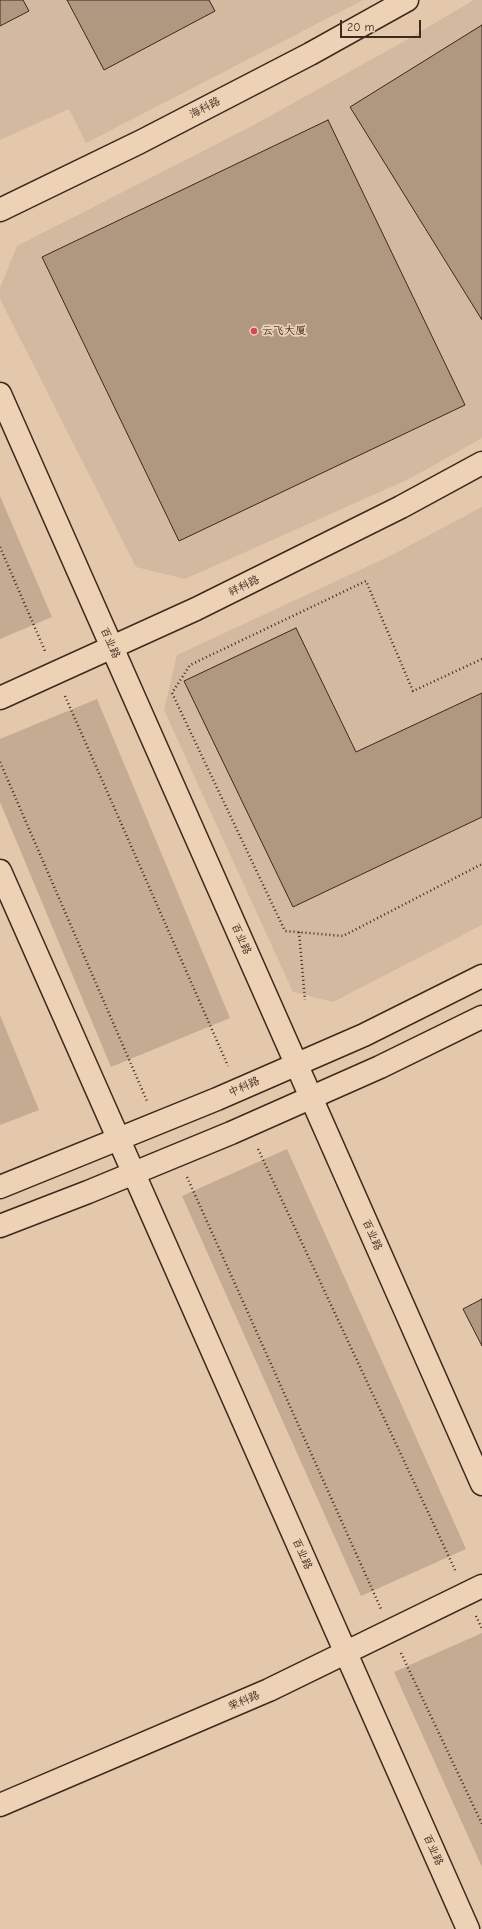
<!DOCTYPE html>
<meta charset="utf-8">
<style>
body{margin:0}
#map{position:relative;width:482px;height:1929px;overflow:hidden;background:#e3c8ac;font-family:"Comic Neue",sans-serif}
canvas{display:block}
.scale{position:absolute;left:340px;top:20px;width:81px;height:18px;box-sizing:border-box;border:2px solid #3b2a1e;border-top:0;padding-left:5px;font-size:12px;line-height:14px;white-space:nowrap;color:#3b2a1e;-webkit-text-stroke:3px #eed2b5;paint-order:stroke}
</style>
<div id="map">
<canvas width="482" height="1929"></canvas>
<div class="scale">20 m</div>
</div>
<script>
const ctx = document.querySelector('canvas').getContext('2d');
ctx.lineJoin = 'round';
function fillPath(path, color) { ctx.fillStyle = color; ctx.fill(path, 'evenodd'); }
const shape = rows => new Path2D(rows.map(r => 'M' + r).join(''));
function strokePath(path, color, width, dash) { ctx.strokeStyle = color; ctx.lineWidth = width; ctx.lineCap = dash ? 'butt' : 'round'; ctx.setLineDash(dash || []); ctx.stroke(path); }
function write(font, color, halo, rows, align = 'center') {
  ctx.font = font + ' "Comic Neue","LXGW WenKai TC",sans-serif'; ctx.lineWidth = 3.5; ctx.setLineDash([]); ctx.textBaseline = 'middle'; ctx.strokeStyle = halo; ctx.fillStyle = color; for (const [text, x, y, turn = 0] of rows) {
    ctx.save(); ctx.translate(x, y); ctx.rotate((+turn || 0) * Math.PI / 180); ctx.textAlign = isNaN(turn) ? turn : align; if (halo) ctx.strokeText(text, 0, 0); ctx.fillText(text, 0, 0); ctx.restore();
  }
}
fillPath(shape([
 [0,0,363,0,86,143,69,109,0,140],
 [474,0,482,0,482,438,411,478,185,579,136,567,0,299,0,288,17,246,254,125,401,43],
 [482,507,482,925,333,1002,293,992,164,710,177,655,390,556]
]), '#d3b99f');
fillPath(shape([
 [0,496,52,617,0,639],
 [97,699,230,1018,111,1067,0,802,0,739],
 [0,1015,39,1110,0,1125],
 [287,1149,466,1549,361,1596,182,1196],
 [482,1633,482,1867,394,1672]
]), '#c4ab91');
const building = shape([
 [0,0,23,0,29,11,0,26,0,0],
 [67,0,209,0,215,11,104,70,67,0],
 [482,25,482,320,350,107,482,25],
 [328,120,465,405,179,541,42,257,328,120],
 [296,628,356,752,482,693,482,817,293,907,184,681,296,628],
 [482,1299,482,1346,463,1309,482,1299]
]);
fillPath(building, '#af9780');
strokePath(building, '#3b2a1e', 1);
const street = shape([
 [0,210,140,142,310,54,407,0],
 [0,394,482,1484],
 [0,698,196,609,401,507,482,463],
 [0,871,468,1929],
 [0,1805,269,1690,482,1586]
]);
const secondary = shape([
 [0,1187,217,1099,364,1035,482,976],
 [0,1226,88,1192,231,1133,380,1067,482,1017]
]);
strokePath(street, '#3b2a1e', 25);
strokePath(secondary, '#3b2a1e', 25);
strokePath(shape([
 [0,547,45,651],
 [482,659,413,691,366,581,190,665,172,693,285,931,343,936,482,864],
 [65,696,228,1066],
 [0,762,147,1101],
 [299,932,305,1000],
 [258,1149,456,1572],
 [187,1177,381,1609],
 [476,1616,482,1629],
 [401,1653,482,1824]
]), '#3b2a1e', 2.5, [1, 3]);
strokePath(street, '#eed2b5', 22);
strokePath(secondary, '#eed2b5', 22);
for (const [x, y, r, color] of [
 [254,331,4,"#d1495b"]
]) { const dot = new Path2D(); dot.arc(x, y, r, 0, 2 * Math.PI); ctx.fillStyle = color; ctx.fill(dot); strokePath(dot, '#eed2b5', 1.5); }
write('11px', '#3b2a1e', '#eed2b5', [
 ["海科路",205,108,-27],
 ["祥科路",244,586,-26],
 ["百业路",110,643,66],
 ["百业路",241,939,66],
 ["中科路",244,1087,-24],
 ["百业路",372,1235,66],
 ["百业路",302,1554,66],
 ["荣科路",244,1701,-23],
 ["百业路",433,1850,66]
]);
write('11px', '#3b2a1e', '#eed2b5', [
 ["云飞大厦",262,331]
], 'left');
</script>
